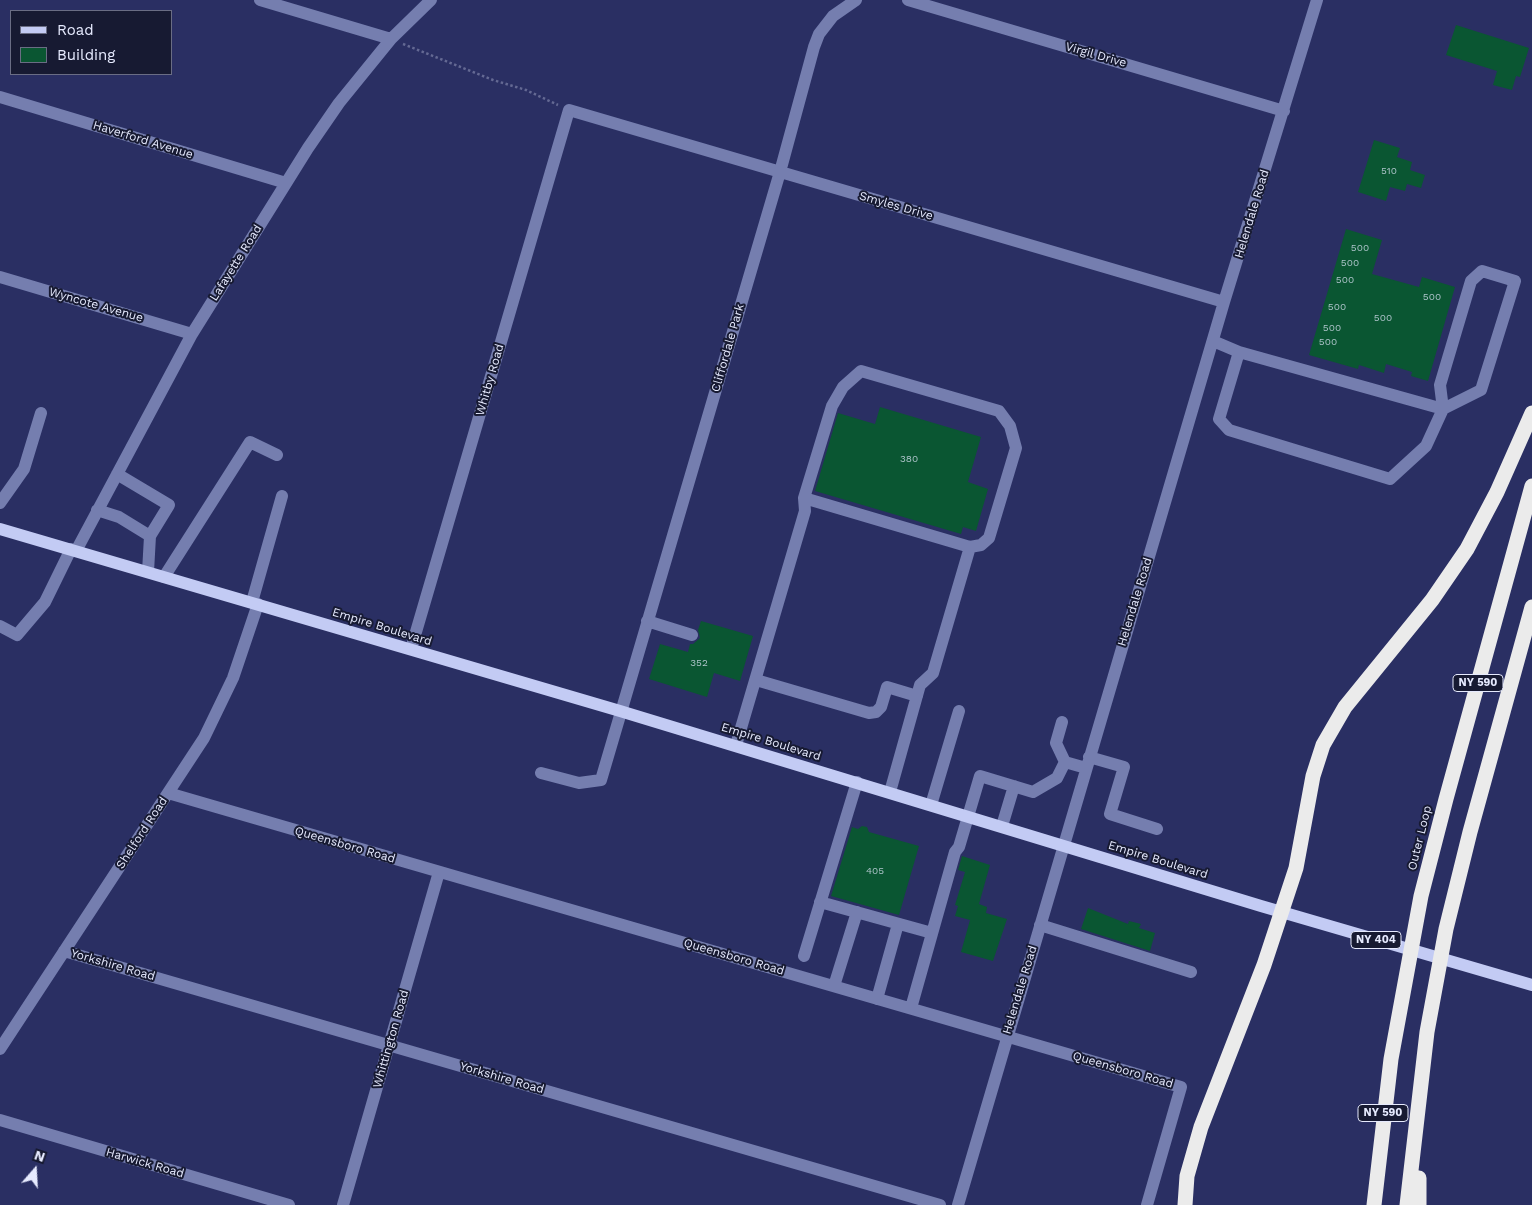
<!DOCTYPE html>
<style>
body{margin:0}
#map{position:relative;width:1532px;height:1205px;overflow:hidden;background:#2a2f63;font-family:"Work Sans",sans-serif}
canvas{display:block}
.legend{position:absolute;left:10px;top:10px;width:162px;height:65px;box-sizing:border-box;background:#171a32;border:1px solid #6a6d84;margin:0;padding:6px 9px;list-style:none;font-size:15px;color:#e6eafe}
.legend li{display:flex;align-items:center;gap:10px;height:25px}
.legend b{width:25px;border:1px solid #6a6d84}
.north{position:absolute;left:10px;top:1145px;width:50px;height:50px;-webkit-text-stroke:4px #171a32;paint-order:stroke;rotate:19deg;font-size:14px;font-weight:700;line-height:20px;text-align:center;color:#e6eafe}
.north::after{content:'';display:block;margin:auto;width:18px;height:22px;background:#e6eafe;clip-path:polygon(50% 0,100% 100%,50% 72%,0 100%)}
</style>
<div id="map">
<canvas width="1532" height="1205"></canvas>
<ul class="legend">
<li><b style="height:6px;background:#c3cbf4"></b>Road</li>
<li><b style="height:14px;background:#0a5632"></b>Building</li>
</ul>
<div class="north">N</div>
</div>
<script>
const ctx = document.querySelector('canvas').getContext('2d');
ctx.lineJoin = 'round';
function fillPath(path, color) { ctx.fillStyle = color; ctx.fill(path, 'evenodd'); }
const shape = rows => new Path2D(rows.map(r => 'M' + r).join(''));
function strokePath(path, color, width, dash) { ctx.strokeStyle = color; ctx.lineWidth = width; ctx.lineCap = dash ? 'butt' : 'round'; ctx.setLineDash(dash || []); ctx.stroke(path); }
function write(font, color, halo, rows, align = 'center') {
  ctx.font = font + ' "Work Sans",sans-serif'; ctx.lineWidth = 4; ctx.setLineDash([]); ctx.textBaseline = 'middle'; ctx.strokeStyle = halo; ctx.fillStyle = color; for (const [text, x, y, turn = 0] of rows) {
    ctx.save(); ctx.translate(x, y); ctx.rotate((+turn || 0) * Math.PI / 180); ctx.textAlign = isNaN(turn) ? turn : align; if (halo) ctx.strokeText(text, 0, 0); ctx.fillText(text, 0, 0); ctx.restore();
  }
}
fillPath(shape([
 [1456,25,1529,48,1520,77,1516,76,1512,90,1493,85,1497,71,1446,55],
 [1374,140,1400,148,1397,157,1412,162,1410,170,1425,175,1421,188,1407,184,1405,191,1390,187,1386,201,1358,192],
 [1346,229,1382,240,1372,274,1419,287,1422,277,1455,287,1428,381,1411,376,1412,372,1386,364,1384,373,1359,365,1358,369,1309,355],
 [880,407,981,437,968,482,988,489,976,531,963,527,961,534,815,491,838,413,875,424],
 [701,621,753,636,740,681,714,673,707,697,649,679,660,644,688,652,690,644,693,644,700,638,698,630],
 [862,826,867,827,869,832,919,846,899,915,831,896,852,827,858,829],
 [962,856,990,865,979,904,987,907,986,913,1007,919,993,961,961,952,970,920,955,916,958,906,955,905,965,872,958,870],
 [1088,908,1128,924,1129,921,1141,924,1139,928,1155,933,1150,951,1081,929]
]), '#0a5632');
strokePath(shape([
 [403,44,493,80,526,90,558,105]
]), '#646993', 2.5, [2.5, 2.5]);
strokePath(shape([
 [260,0,391,39],
 [908,0,1284,111],
 [0,97,286,183],
 [0,277,192,334],
 [1213,341,1239,352,1443,409,1481,390,1515,281,1482,271,1471,281,1440,385,1443,409,1426,446,1390,479,1229,430,1219,419,1239,352],
 [117,474,169,505,150,536,148,572],
 [804,498,970,547],
 [0,503,24,469,41,413],
 [97,510,119,517,150,536],
 [76,551,192,334,308,148,339,103,391,39,431,0],
 [164,577,250,442,277,455],
 [252,602,282,496],
 [647,621,692,635],
 [0,626,17,635,45,602,71,549],
 [411,649,569,110,1224,302],
 [756,680,869,713,876,712,881,707,887,687,917,696],
 [1062,722,1056,743,1065,762],
 [736,745,805,511,804,498,832,406,843,387,861,371,999,411,1010,426,1016,448,989,538,981,545,970,547,933,673,920,685,890,792],
 [1089,757,1124,767,1110,814,1157,829],
 [541,773,579,783,601,780,780,172,814,47,819,34,833,16,856,0],
 [168,793,1181,1087,1147,1205],
 [931,805,959,711],
 [1002,826,1014,786],
 [820,902,932,933],
 [1040,925,1191,972],
 [64,951,940,1205],
 [804,956,857,782],
 [834,986,857,912],
 [877,999,898,924],
 [911,1008,955,852,959,847,980,776,1033,792,1057,778,1065,762,1086,768],
 [0,1049,204,738,233,678,258,604],
 [0,1120,289,1205],
 [343,1205,439,872],
 [958,1205,1224,302,1317,0]
]), '#757eaf', 12);
strokePath(shape([
 [0,529,620,711,1261,906,1532,985]
]), '#c3cbf4', 12);
strokePath(shape([
 [1185,1205,1187,1176,1201,1127,1264,965,1296,868,1313,776,1323,745,1345,707,1432,600,1467,549,1497,492,1532,413],
 [1374,1205,1391,1059,1421,896,1446,799,1532,486],
 [1407,1205,1427,1032,1446,929,1470,832,1532,607],
 [1419,1205,1419,1178]
]), '#ebebeb', 15);
write('10px', '#afc5cb', null, [
 ["510",1389,171],
 ["500",1360,248],
 ["500",1350,263],
 ["500",1345,280],
 ["500",1432,297],
 ["500",1337,307],
 ["500",1383,318],
 ["500",1332,328],
 ["500",1328,342],
 ["380",909,459],
 ["352",699,663],
 ["405",875,871]
]);
for (const [x, y, w] of [
 [1478,683,50],
 [1376,940,50],
 [1383,1113,50]
]) { const box = new Path2D(); box.roundRect(x - w / 2, y - 8.5, w, 17, 4); ctx.fillStyle = '#171a32'; ctx.fill(box); strokePath(box, '#e6eafe', 1); }
write('bold 11px', '#e6eafe', null, [
 ["NY 590",1478,683],
 ["NY 404",1376,940],
 ["NY 590",1383,1113]
]);
write('12px', '#e6eafe', '#171a32', [
 ["Virgil Drive",1096,55,16],
 ["Haverford Avenue",143,140,17],
 ["Smyles Drive",896,206,16],
 ["Helendale Road",1252,214,-73],
 ["Lafayette Road",236,263,-58],
 ["Wyncote Avenue",96,305,16],
 ["Cliffordale Park",728,348,-74],
 ["Whitby Road",490,380,-74],
 ["Helendale Road",1135,602,-73],
 ["Empire Boulevard",382,627,17],
 ["Empire Boulevard",771,742,17],
 ["Shelford Road",142,833,-57],
 ["Outer Loop",1420,838,-76],
 ["Queensboro Road",345,845,16],
 ["Empire Boulevard",1158,860,17],
 ["Queensboro Road",734,957,16],
 ["Yorkshire Road",113,965,16],
 ["Helendale Road",1020,990,-73],
 ["Whittington Road",391,1039,-74],
 ["Queensboro Road",1123,1070,16],
 ["Yorkshire Road",502,1078,16],
 ["Harwick Road",145,1163,16]
]);
</script>
